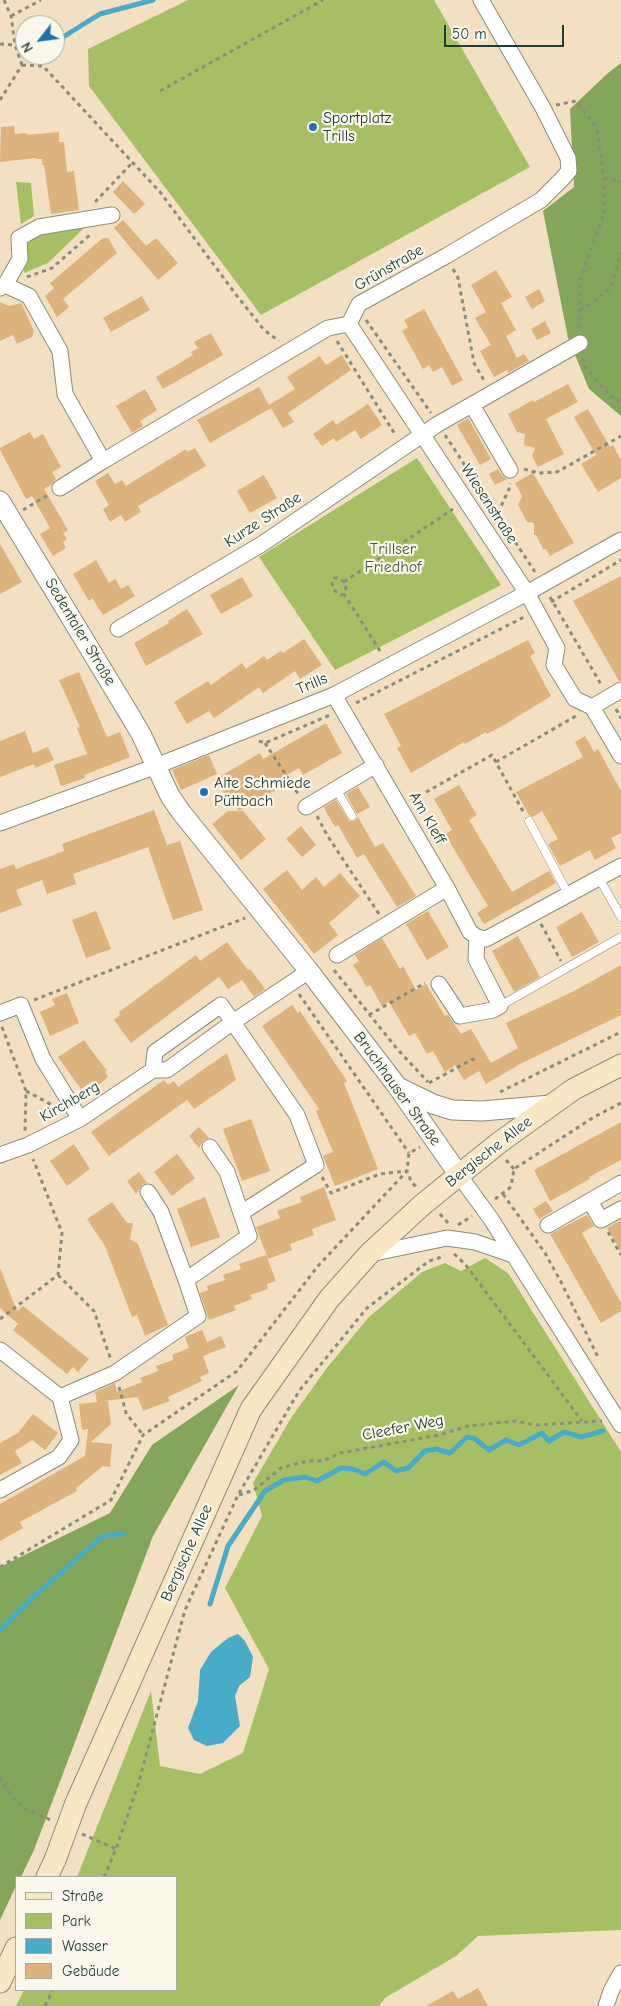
<!DOCTYPE html>
<meta charset="utf-8">
<style>
body{margin:0}
#map{position:relative;width:621px;height:2006px;overflow:hidden;background:#f3dfc2;font-family:"Comic Neue",sans-serif}
canvas{display:block}
.legend{position:absolute;left:15px;top:1876px;width:162px;height:115px;box-sizing:border-box;background:#fbf7ec;border:1px solid #a3ada2;margin:0;padding:6px 9px;list-style:none;font-size:15px;color:#1f3d34}
.legend li{display:flex;align-items:center;gap:10px;height:25px}
.legend b{width:25px;border:1px solid #a3ada2}
.north{position:absolute;left:15px;top:15px;width:50px;height:50px;box-sizing:border-box;background:#fbf7ec;border:1px solid #a3ada2;border-radius:50%;rotate:240deg;font-size:14px;font-weight:700;line-height:20px;text-align:center;color:#1f3d34}
.north::after{content:'';display:block;margin:auto;width:18px;height:22px;background:#1f6fb2;clip-path:polygon(50% 0,100% 100%,50% 72%,0 100%)}
.scale{position:absolute;left:444px;top:25px;width:120px;height:22px;box-sizing:border-box;border:2px solid #1f3d34;border-top:0;padding-left:6px;font-size:15px;line-height:18px;white-space:nowrap;color:#1f3d34;-webkit-text-stroke:4px #fbf7ec;paint-order:stroke}
</style>
<div id="map">
<canvas width="621" height="2006"></canvas>
<ul class="legend">
<li><b style="height:6px;background:#f9e7c3"></b>Straße</li>
<li><b style="height:14px;background:#a6bf65"></b>Park</li>
<li><b style="height:14px;background:#48acc8"></b>Wasser</li>
<li><b style="height:14px;background:#dcb37d"></b>Gebäude</li>
</ul>
<div class="north">N</div>
<div class="scale">50 m</div>
</div>
<script>
const ctx = document.querySelector('canvas').getContext('2d');
ctx.lineJoin = 'round';
function fillPath(path, color) { ctx.fillStyle = color; ctx.fill(path, 'evenodd'); }
const shape = rows => new Path2D(rows.map(r => 'M' + r).join(''));
function strokePath(path, color, width, dash) { ctx.strokeStyle = color; ctx.lineWidth = width; ctx.lineCap = dash ? 'butt' : 'round'; ctx.setLineDash(dash || []); ctx.stroke(path); }
function write(font, color, halo, rows, align = 'center') {
  ctx.font = font + ' "Comic Neue",sans-serif'; ctx.lineWidth = 4.5; ctx.setLineDash([]); ctx.textBaseline = 'middle'; ctx.strokeStyle = halo; ctx.fillStyle = color; for (const [text, x, y, turn = 0] of rows) {
    ctx.save(); ctx.translate(x, y); ctx.rotate((+turn || 0) * Math.PI / 180); ctx.textAlign = isNaN(turn) ? turn : align; if (halo) ctx.strokeText(text, 0, 0); ctx.fillText(text, 0, 0); ctx.restore();
  }
}
fillPath(shape([
 [188,0,434,0,530,167,261,315,89,86,88,49],
 [16,182,31,183,34,216,21,224],
 [85,227,48,263,24,273,26,238,48,229],
 [417,458,501,585,335,670,259,557],
 [485,1258,508,1273,621,1452,621,1930,478,1936,456,1956,385,1998,379,2006,16,2006,24,1990,176,1990,176,1877,77,1877,151,1691,160,1766,200,1774,243,1753,269,1669,225,1588,262,1516,253,1483,291,1418,326,1369,368,1318,422,1272,445,1263,461,1271]
]), '#a6bf65');
fillPath(shape([
 [621,63,621,416,589,389,568,338,543,211,574,187,570,109,608,73],
 [239,1385,153,1536,34,1850,21,1877,16,1877,16,1886,0,1920,0,1567,110,1513,152,1445]
]), '#84a65a');
fillPath(shape([
 [238,1634,245,1641,253,1657,250,1677,239,1686,235,1696,240,1726,223,1743,207,1746,194,1740,188,1728,198,1701,200,1670,211,1652,228,1638]
]), '#48acc8');
strokePath(shape([
 [55,36,63,37,100,14,153,0],
 [210,1604,228,1546,265,1491,284,1480,305,1477,317,1481,341,1468,353,1469,365,1474,384,1462,396,1471,408,1468,425,1451,436,1449,450,1453,467,1437,474,1438,489,1450,506,1440,519,1445,542,1433,549,1441,564,1432,581,1437,603,1431],
 [0,1630,34,1596,103,1536,124,1533]
]), '#48acc8', 5);
fillPath(shape([
 [14,126,15,134,27,133,27,135,59,132,59,142,64,142,67,172,74,171,79,210,51,214,44,165,42,165,42,159,36,159,36,158,0,162,1,127],
 [123,181,145,204,134,214,113,192],
 [123,220,146,246,156,238,178,263,158,280,114,228],
 [103,238,108,238,117,253,63,299,69,307,57,317,45,296,54,288,50,283],
 [496,270,512,297,501,303,516,330,506,336,517,358,524,354,529,361,508,373,507,370,494,377,480,351,491,345,475,318,486,312,471,285],
 [539,289,545,301,532,309,525,297],
 [142,296,150,310,111,332,103,318],
 [0,302,9,306,21,303,34,331,32,337,17,344,13,335,0,341],
 [424,309,463,380,452,386,442,367,433,372,429,365,423,369,402,331,408,327,404,320],
 [545,321,551,333,537,340,531,329],
 [211,333,223,355,163,389,156,377,193,355,191,352,198,348,194,342],
 [342,355,351,370,288,413,294,422,283,428,270,407,271,408,210,443,197,420,259,387,269,405,295,389,287,377,320,356,326,365],
 [568,384,578,402,546,419,564,454,538,467,532,456,535,448,524,445,525,434,517,432,508,414,533,400,534,402],
 [145,389,157,410,140,421,143,426,132,433,116,406],
 [368,404,382,425,361,439,355,430,336,442,334,438,322,446,313,434,333,420,336,425],
 [588,409,610,447,613,445,621,460,621,478,598,492,581,464,596,455,574,417],
 [468,418,491,459,480,465,457,425],
 [30,432,34,439,43,434,61,467,52,472,56,479,51,485,44,489,68,530,63,533,67,539,63,542,66,548,53,556,40,534,50,528,32,496,26,499,0,450,0,448],
 [195,448,206,466,138,506,141,512,125,522,121,515,110,522,103,509,109,505,95,481,108,473,115,484,122,480,126,486,186,449,187,452],
 [498,469,502,475,507,479,495,485,489,474],
 [533,473,574,543,550,556,546,549,543,549,536,535,534,535,534,523,527,522,518,505,522,496,515,483],
 [264,475,277,498,250,513,237,491],
 [0,544,22,582,0,594],
 [96,560,109,583,115,579,121,589,128,585,135,596,103,615,92,598,89,601,73,574],
 [621,576,621,681,619,681,573,601],
 [242,577,253,596,221,614,210,595],
 [187,609,203,634,146,666,134,643,169,623,168,621],
 [304,639,322,665,300,679,295,671,263,693,259,687,214,718,209,711,187,724,174,702,208,681,211,685,242,663,246,669,264,656,267,660,281,651,283,653],
 [528,640,535,653,530,656,551,696,504,725,487,734,486,732,465,744,464,742,411,773,397,748,401,746,384,714],
 [79,672,107,737,120,732,130,757,84,775,85,778,61,786,54,765,87,754,77,728,80,727,59,680],
 [326,723,342,753,303,775,299,768,276,781,277,789,239,811,214,780,260,753,263,759],
 [25,731,33,753,48,747,54,760,35,768,34,764,0,777,0,741],
 [585,736,594,752,598,749,621,791,621,833,611,838,616,848,595,860,590,850,560,866,548,844,558,839,542,811,533,817,529,815,516,792,583,757,575,742],
 [209,755,217,774,181,790,172,770],
 [459,785,477,815,469,820,512,892,549,871,556,883,484,924,477,913,488,906,445,834,452,830,434,799],
 [358,787,370,807,357,814,346,794],
 [336,800,349,821,354,821,358,817,375,847,383,843,416,896,397,907,364,854,357,858,338,825,335,827,328,815,324,807],
 [154,810,167,845,180,841,203,910,173,920,148,847,73,874,76,884,47,894,42,880,16,890,22,905,0,913,0,869,14,864,16,869,64,851,62,844],
 [228,811,243,811,266,839,241,860,212,824],
 [301,826,316,845,302,857,286,839],
 [287,870,302,890,316,877,324,887,340,873,360,896,329,923,338,935,314,954,263,889],
 [96,911,111,949,86,958,72,920],
 [428,911,449,947,427,960,406,924],
 [582,912,599,942,572,957,556,927],
 [518,936,540,977,514,992,492,951],
 [382,938,400,969,403,966,416,990,426,984,445,1016,448,1015,461,1034,471,1029,491,1063,518,1048,506,1023,572,992,621,965,621,1015,520,1064,486,1084,479,1071,464,1080,455,1065,445,1072,433,1051,427,1054,415,1033,409,1036,389,1002,382,1006,370,985,366,987,362,979,353,965,359,961,355,955],
 [227,942,248,970,250,969,265,989,254,997,242,980,228,989,219,977,131,1043,114,1020,120,1015,119,1012,196,955,200,961],
 [67,993,79,1023,50,1036,40,1012,55,1005,52,999],
 [292,1005,298,1013,300,1011,347,1081,344,1083,378,1169,335,1186,323,1156,333,1152,316,1111,319,1109,262,1026],
 [84,1040,107,1071,105,1072,108,1077,97,1086,93,1081,81,1089,58,1057],
 [227,1053,236,1080,194,1109,187,1100,109,1156,91,1132,164,1080,168,1085,174,1081,178,1087],
 [251,1119,270,1171,242,1181,223,1129],
 [621,1122,621,1160,589,1177,590,1179,550,1201,534,1170],
 [199,1127,209,1138,204,1140,199,1148,189,1136],
 [74,1144,90,1169,67,1186,50,1161],
 [177,1154,195,1178,172,1196,154,1172],
 [139,1172,147,1183,143,1184,136,1194,127,1181],
 [324,1187,336,1220,312,1229,314,1235,290,1244,292,1250,268,1259,256,1227,280,1218,277,1211,302,1202,300,1197],
 [205,1197,220,1237,191,1247,177,1209],
 [546,1201,553,1211,539,1219,533,1209],
 [112,1202,127,1223,133,1223,130,1239,138,1244,168,1325,145,1336,137,1315,132,1317,105,1246,87,1219],
 [587,1215,594,1226,582,1233,621,1303,621,1311,601,1323,550,1234],
 [621,1220,621,1252,607,1228],
 [266,1255,276,1281,267,1284,268,1289,250,1295,252,1299,234,1306,236,1310,209,1320,200,1293,208,1290,207,1286,225,1280,223,1275,241,1269,239,1264],
 [0,1268,17,1311,23,1306,89,1359,78,1372,73,1367,67,1374,13,1330,18,1324,0,1308],
 [202,1330,207,1342,221,1336,226,1347,203,1356,209,1373,200,1377,202,1381,168,1397,170,1401,143,1411,138,1397,103,1401,108,1401,111,1424,91,1442,112,1444,110,1467,103,1466,76,1488,77,1491,20,1522,23,1528,0,1541,0,1504,85,1456,88,1429,82,1430,79,1404,97,1402,95,1392,115,1383,117,1392,142,1382,140,1378,158,1371,156,1366,173,1360,172,1355,189,1348,185,1337],
 [33,1414,58,1433,45,1450,32,1440,15,1451,22,1463,0,1475,0,1443,18,1433],
 [478,1988,488,2006,426,2006,453,1991,458,1999]
]), '#dcb37d');
const service = shape([
 [336,789,352,816],
 [529,821,568,894],
 [599,878,621,917],
 [500,1006,621,937]
]);
const minor = shape([
 [5,285,29,296,60,351,65,394,103,461],
 [0,288,5,285,20,259,19,238,39,227,112,215],
 [349,324,527,593,557,648,554,665,575,699,592,707,621,756],
 [472,405,510,470],
 [60,488,103,461,328,328,349,324,359,304,446,256,541,200,561,180,569,171,568,158,543,108,481,0],
 [118,629,262,544,438,424,580,343],
 [334,695,447,888,337,955],
 [592,707,621,690],
 [306,807,376,765],
 [0,823,154,767,334,695,527,593,621,540],
 [447,888,470,932,477,937,486,939,621,866],
 [439,984,460,1016,493,1010,500,1006,476,959,477,937],
 [0,1013,21,1005,43,1059,80,1119],
 [210,1147,227,1172,241,1213],
 [0,1155,28,1145,80,1119,153,1070,167,1070,233,1022,309,971],
 [459,1175,491,1219,621,1425],
 [148,1192,161,1212,186,1280],
 [590,1201,601,1220,621,1209],
 [548,1225,621,1183],
 [370,1254,447,1238,475,1242,513,1255],
 [0,1350,60,1397,115,1373,198,1316,186,1280,249,1236,241,1213,316,1165,297,1115,221,1005,155,1052,153,1070],
 [0,1490,59,1457,71,1440,60,1397],
 [606,2006,611,1991,621,1973]
]);
const tertiary = shape([
 [0,501,128,712,141,734,170,796,181,812,309,971,397,1086,459,1175],
 [400,1088,433,1104,452,1110,482,1111,551,1105]
]);
const secondary = shape([
 [76,1803,251,1409,329,1299,369,1254,421,1206,459,1175,500,1142,574,1089,621,1065],
 [47,1877,55,1860],
 [0,1982,16,1948]
]);
strokePath(service, '#898e7b', 9);
strokePath(minor, '#898e7b', 17);
strokePath(tertiary, '#898e7b', 21);
strokePath(secondary, '#898e7b', 23);
strokePath(shape([
 [4,0,11,16,15,45,22,65],
 [11,16,41,0],
 [0,44,15,45],
 [22,65,43,66,160,192,234,292,264,330,279,341],
 [160,91,323,0],
 [0,100,22,65],
 [556,105,576,101,597,128,604,178,604,214,580,280,579,330],
 [604,178,621,181],
 [95,202,132,163],
 [453,269,458,278,474,363,485,382],
 [27,277,52,268,91,234],
 [580,310,596,300,610,288,621,253],
 [366,320,431,413],
 [337,341,396,436],
 [583,358,585,367,610,396,621,401],
 [445,435,535,572],
 [524,469,538,473,557,472,621,436],
 [23,510,48,495],
 [498,513,509,489,510,483],
 [344,582,453,509],
 [344,594,341,595,334,590,332,583,334,578,339,578,344,582,346,589,344,594,382,654],
 [550,597,602,686],
 [551,602,621,560],
 [356,703,524,617],
 [616,709,621,718],
 [259,741,265,743,330,715],
 [265,743,299,795],
 [496,762,576,716],
 [412,800,492,755,524,813],
 [317,816,327,835,379,914],
 [541,924,561,961],
 [334,970,398,1050,428,1082],
 [299,994,409,1153],
 [34,1000,245,918],
 [369,1015,425,983],
 [2,1027,26,1091,25,1132],
 [429,1083,473,1059,476,1064],
 [26,1091,54,1106],
 [500,1092,621,1032],
 [506,1160,514,1169],
 [322,1177,331,1193,380,1174,407,1171,411,1181,416,1187],
 [503,1194,545,1253,561,1282,599,1359],
 [495,1199,511,1187,514,1169,594,1117,621,1103],
 [440,1214,449,1224],
 [458,1225,472,1216],
 [608,1232,621,1255],
 [454,1254,465,1264,582,1421],
 [58,1275,94,1311,111,1360],
 [0,1319,58,1275,62,1233,33,1159],
 [119,1387,126,1413,143,1435],
 [239,1495,254,1490,281,1468,307,1461,323,1461,340,1453,439,1435,468,1426,516,1421,535,1425,602,1421],
 [0,1567,111,1500,143,1435,237,1371,318,1266,407,1171,409,1153,420,1147],
 [0,1777,11,1796,24,1808,51,1820],
 [82,1834,116,1849],
 [104,1877,116,1849,138,1785,185,1610,238,1495,299,1391,367,1308,429,1261,445,1256],
 [45,2006,53,1990]
]), '#898e7b', 3, [4, 4]);
strokePath(service, '#fff', 8);
strokePath(minor, '#fff', 15);
strokePath(tertiary, '#fff', 19);
strokePath(secondary, '#f9e7c3', 21);
const secondaryBridge = shape([
 [55,1860,76,1803]
]);
strokePath(secondaryBridge, '#898e7b', 23, []);
strokePath(secondaryBridge, '#f9e7c3', 21);
for (const [x, y, r, color] of [
 [313,127,5,"#1f6fb2"],
 [204,792,5,"#1f6fb2"]
]) { const dot = new Path2D(); dot.arc(x, y, r, 0, 2 * Math.PI); ctx.fillStyle = color; ctx.fill(dot); strokePath(dot, '#fbf7ec', 2); }
write('16px', '#1f3d34', '#fbf7ec', [
 ["Sportplatz",323,118],
 ["Trills",323,136],
 ["Alte Schmiede",214,783],
 ["Püttbach",214,801]
], 'left');
write('16px', '#1f3d34', '#fbf7ec', [
 ["Grünstraße",389,268,-30],
 ["Wiesenstraße",489,504,57],
 ["Kurze Straße",263,520,-33],
 ["Sedentaler Straße",80,632,59],
 ["Trills",312,684,-23],
 ["Am Kleff",427,818,60],
 ["Bruchhauser Straße",397,1089,54],
 ["Kirchberg",70,1102,-30],
 ["Bergische Allee",489,1152,-38],
 ["Cleefer Weg",403,1428,-11],
 ["Bergische Allee",187,1553,-66]
]);
write('16px', '#415e40', '#fbf7ec', [
 ["Trillser",393,549],
 ["Friedhof",393,567]
]);
</script>
